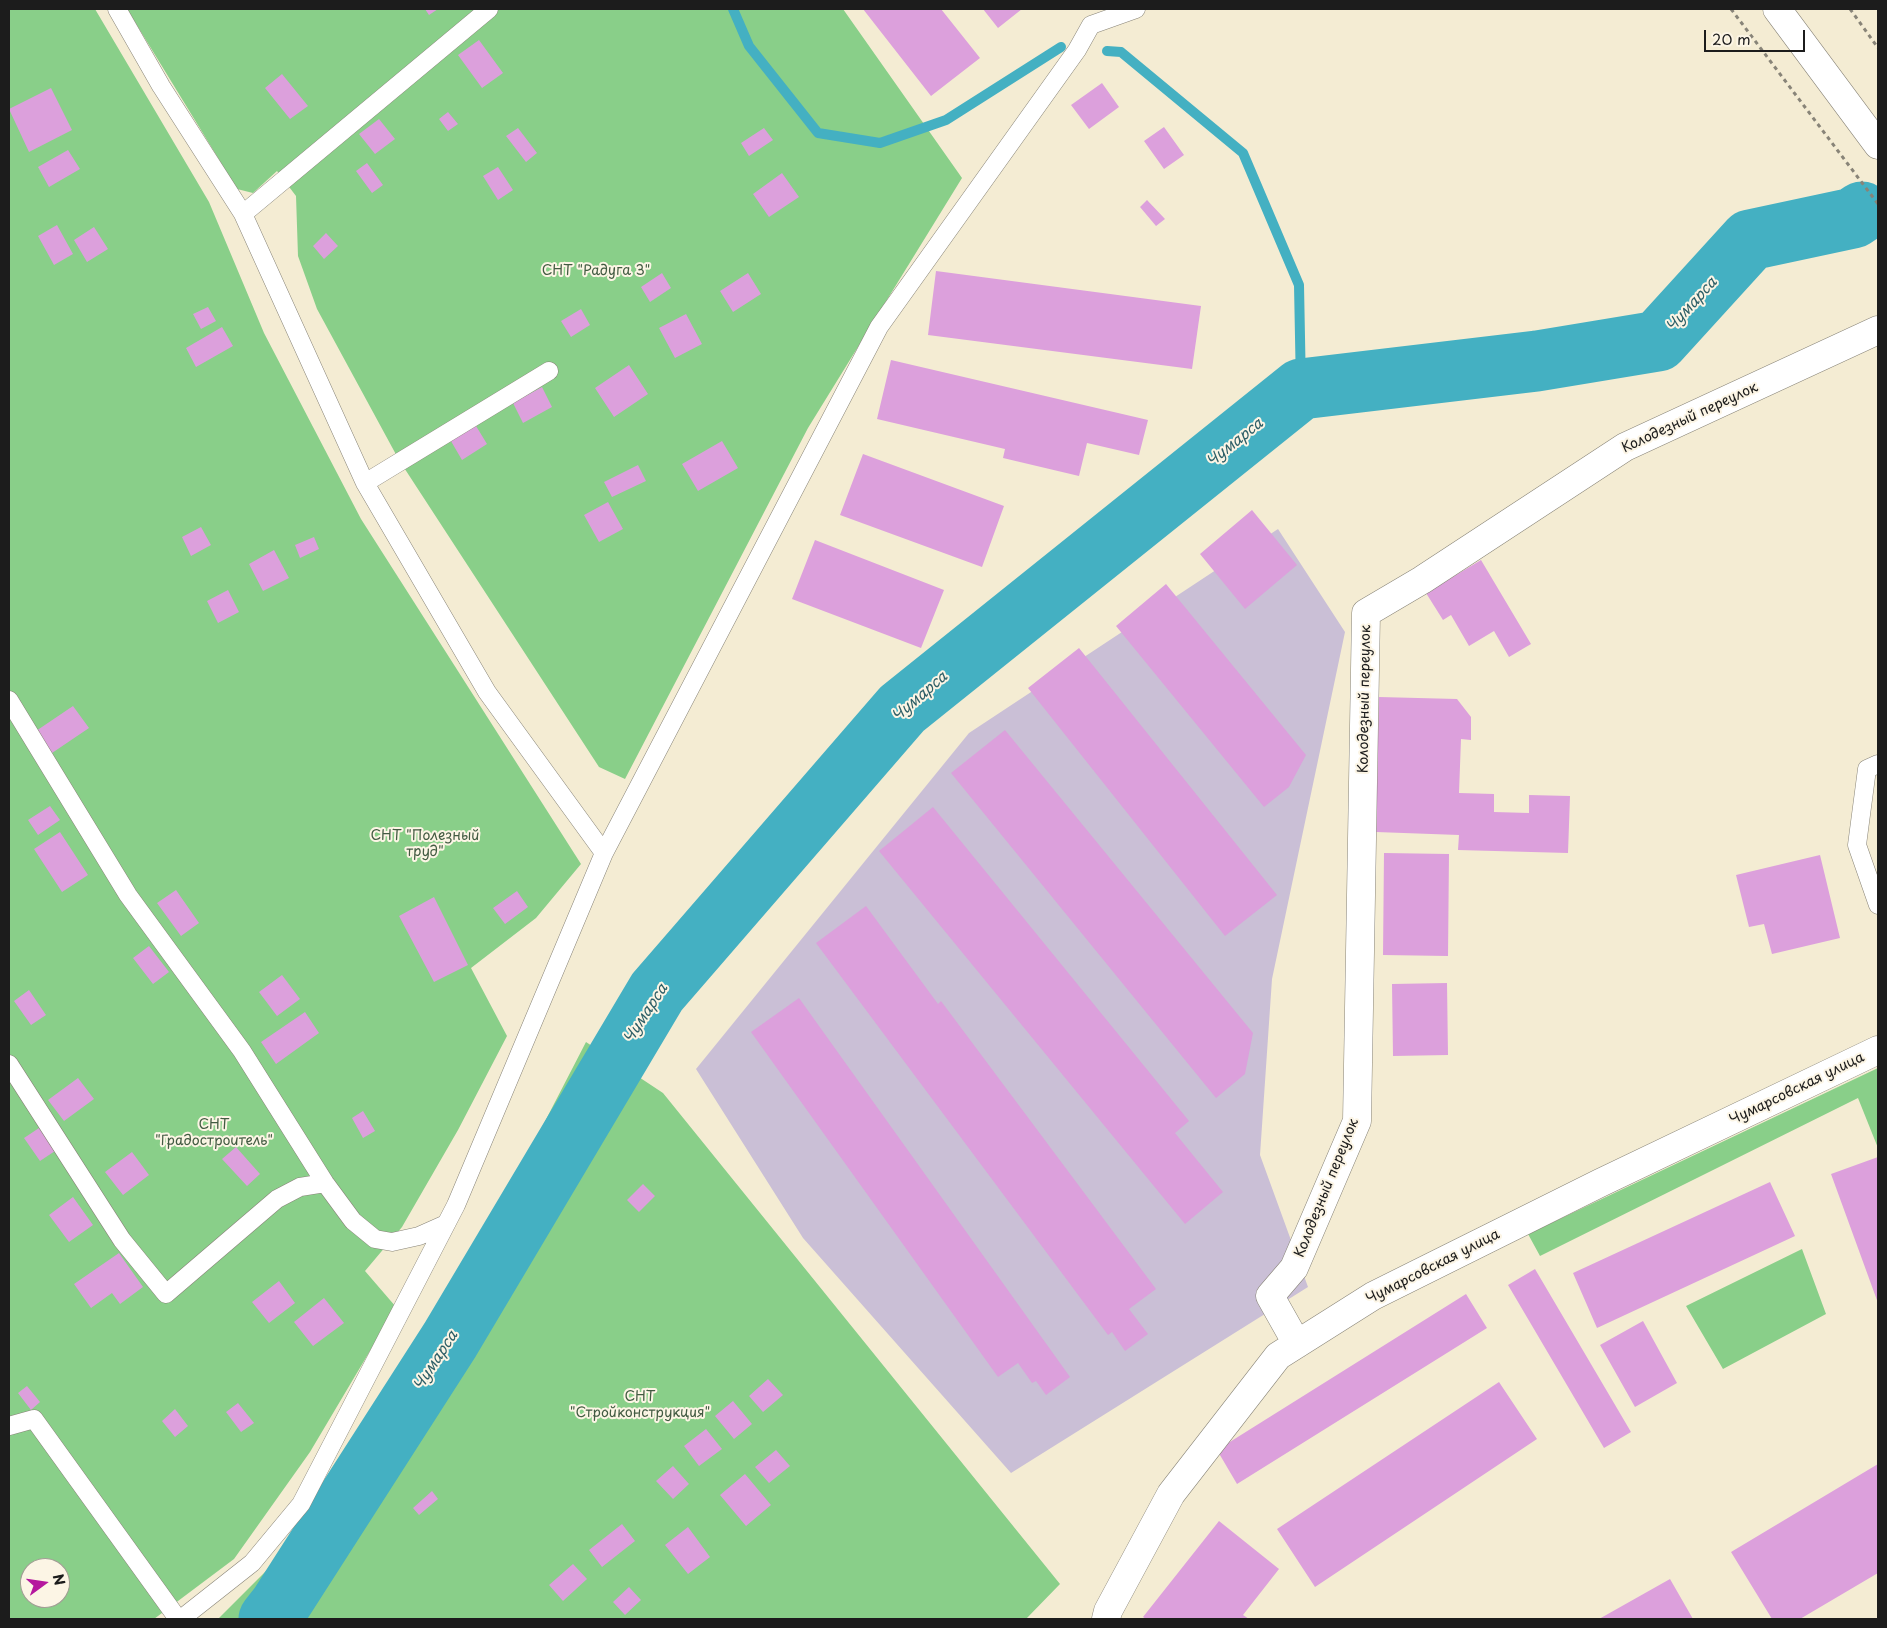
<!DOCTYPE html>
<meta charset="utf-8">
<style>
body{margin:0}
#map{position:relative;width:1887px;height:1628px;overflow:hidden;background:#f4ecd3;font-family:"Playpen Sans",sans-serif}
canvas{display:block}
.frame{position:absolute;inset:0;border:10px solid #1c1c1c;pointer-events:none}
.north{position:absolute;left:20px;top:1558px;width:50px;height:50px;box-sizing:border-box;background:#fcf5e5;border:1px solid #a29e95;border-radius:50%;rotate:76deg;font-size:14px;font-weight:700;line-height:20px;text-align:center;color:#1c1c1c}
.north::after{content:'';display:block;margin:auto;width:18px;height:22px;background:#b5179e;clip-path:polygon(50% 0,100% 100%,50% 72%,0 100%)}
.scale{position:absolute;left:1704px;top:30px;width:101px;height:22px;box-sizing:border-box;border:2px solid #1c1c1c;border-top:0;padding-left:6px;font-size:15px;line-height:18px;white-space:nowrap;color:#1c1c1c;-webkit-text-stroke:4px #fcf5e5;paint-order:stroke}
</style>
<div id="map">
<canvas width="1887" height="1628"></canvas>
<div class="frame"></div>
<div class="north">N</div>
<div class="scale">20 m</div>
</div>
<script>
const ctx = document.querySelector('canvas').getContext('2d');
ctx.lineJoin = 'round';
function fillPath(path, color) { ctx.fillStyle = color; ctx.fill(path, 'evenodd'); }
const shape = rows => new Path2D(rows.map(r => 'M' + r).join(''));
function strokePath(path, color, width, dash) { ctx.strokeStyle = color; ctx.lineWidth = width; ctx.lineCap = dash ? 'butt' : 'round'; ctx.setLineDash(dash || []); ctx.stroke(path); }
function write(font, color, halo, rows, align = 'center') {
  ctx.font = font + ' "Playpen Sans",sans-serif'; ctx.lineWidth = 4; ctx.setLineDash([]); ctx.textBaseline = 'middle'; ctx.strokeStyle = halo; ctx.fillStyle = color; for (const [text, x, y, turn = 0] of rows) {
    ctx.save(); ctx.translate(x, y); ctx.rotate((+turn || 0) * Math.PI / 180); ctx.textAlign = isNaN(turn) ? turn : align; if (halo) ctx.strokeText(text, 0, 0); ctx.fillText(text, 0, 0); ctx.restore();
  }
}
fillPath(shape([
 [1278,529,1345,632,1272,979,1260,1155,1308,1287,1011,1473,803,1238,696,1069,969,733]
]), '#cabfd6');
fillPath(shape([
 [9,9,95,9,209,202,264,333,361,519,581,864,536,918,471,968,507,1036,458,1130,402,1227,365,1271,396,1307,310,1452,234,1559,154,1619,9,1619],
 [30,1568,60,1568,60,1598,30,1598],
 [127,9,843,9,962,178,808,428,625,779,599,767,399,460,317,309,298,256,296,196,277,171,253,193,237,189],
 [586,1042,663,1093,1060,1584,1026,1619,218,1619,316,1521,417,1369],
 [1878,1068,1878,1148,1858,1098,1540,1256,1528,1234],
 [1802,1249,1826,1314,1723,1369,1686,1306]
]), '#89cf89');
strokePath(shape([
 [733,9,749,46,818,133,880,143,946,120,1061,47],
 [1107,51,1121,52,1243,153,1299,285,1301,389]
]), '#44b0c2', 10);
strokePath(shape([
 [269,1619,280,1605,450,1340,657,992,902,709,1301,389,1537,361,1658,341,1750,240,1853,218,1862,212]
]), '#44b0c2', 61);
fillPath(shape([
 [425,9,438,9,429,15],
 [863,9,941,9,980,58,931,96],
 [983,9,1022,9,998,28],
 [479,40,503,73,482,88,458,55],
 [282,74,308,106,290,119,265,88],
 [1102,83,1119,107,1089,129,1071,105],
 [51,88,72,130,29,152,9,109],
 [448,112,458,124,448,131,439,119],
 [379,119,395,139,375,154,359,134],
 [1164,127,1184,155,1164,169,1144,141],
 [518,128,537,153,526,162,506,136],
 [764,128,773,140,749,156,741,143],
 [68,150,80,169,49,187,38,167],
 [367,163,383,185,372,193,356,171],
 [498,167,513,190,498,200,483,176],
 [782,173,799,197,769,217,753,194],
 [1147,200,1165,219,1156,226,1140,207],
 [57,225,73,254,54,265,38,236],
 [94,227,108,249,87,262,74,240],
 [326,233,338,246,324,259,313,246],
 [936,271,1201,306,1192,369,928,335],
 [662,273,671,288,650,302,641,287],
 [748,273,761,294,733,312,720,291],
 [208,307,216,321,201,329,193,314],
 [581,309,590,325,571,337,561,321],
 [686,314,702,344,675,358,659,328],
 [222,327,233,346,196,367,186,348],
 [891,360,1148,420,1139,455,1087,443,1079,476,1003,458,1005,449,877,419],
 [629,365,648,394,614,417,595,388],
 [542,387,552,407,523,423,513,403],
 [473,421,487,444,462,460,448,436],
 [722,441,738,468,698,491,682,464],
 [863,454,1004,506,982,567,840,515],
 [638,465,646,481,612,497,604,482],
 [608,502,623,529,599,542,584,515],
 [1252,510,1297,565,1245,609,1200,554],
 [201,527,211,545,191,556,182,537],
 [314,537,319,549,300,558,295,545],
 [815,540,944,590,921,648,792,599],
 [274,550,289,578,263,591,249,564],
 [1481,560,1531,644,1509,657,1494,631,1469,646,1451,615,1443,620,1426,593],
 [1166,584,1306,755,1289,787,1264,807,1116,626],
 [228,590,239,612,218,623,207,601],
 [1079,648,1277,895,1225,936,1028,688],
 [1379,697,1457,699,1471,717,1471,740,1461,739,1459,793,1494,794,1494,812,1529,813,1529,795,1570,796,1568,853,1458,850,1459,835,1376,832],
 [73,706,89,728,52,753,36,731],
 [1005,730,1253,1033,1245,1074,1216,1098,951,773],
 [50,806,60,820,38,835,28,820],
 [933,807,1189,1121,1175,1133,1223,1192,1185,1224,879,851],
 [60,832,88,875,62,892,34,849],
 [1384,853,1449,854,1448,956,1383,955],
 [1820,855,1840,938,1772,954,1764,924,1749,927,1736,875],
 [176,890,199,923,181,936,157,903],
 [517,891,528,907,505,924,493,908],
 [434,897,468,965,434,982,399,916],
 [866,906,938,1004,941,1001,1156,1289,1129,1309,1148,1334,1125,1351,1112,1332,1108,1335,816,943],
 [149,946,169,972,153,984,133,958],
 [282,975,300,999,277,1016,259,992],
 [1447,983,1448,1055,1393,1056,1392,984],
 [29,990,46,1015,31,1025,14,1001],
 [799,998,1070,1377,1046,1395,1036,1381,1032,1383,1018,1363,998,1377,751,1032],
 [305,1012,319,1033,276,1064,261,1042],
 [78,1078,94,1099,64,1121,48,1100],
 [363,1111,375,1131,363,1138,352,1118],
 [39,1128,55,1151,40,1161,24,1138],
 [236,1147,260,1174,247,1186,222,1159],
 [132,1152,149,1175,123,1195,105,1172],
 [1878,1157,1878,1303,1831,1174],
 [1770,1182,1795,1236,1597,1328,1573,1273],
 [643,1184,655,1196,639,1212,627,1200],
 [73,1197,93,1225,69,1242,49,1215],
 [119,1253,143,1287,120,1304,112,1293,91,1308,74,1284],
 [1535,1269,1631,1432,1604,1448,1508,1285],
 [279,1281,295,1303,269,1323,252,1302],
 [1466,1294,1487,1328,1237,1484,1217,1450],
 [324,1298,344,1323,313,1346,294,1322],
 [1643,1321,1677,1383,1635,1407,1600,1345],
 [768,1379,783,1395,763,1412,749,1396],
 [1499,1382,1537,1439,1315,1587,1277,1529],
 [27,1386,40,1402,31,1410,18,1393],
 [733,1401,752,1424,734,1439,715,1416],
 [238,1403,254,1423,241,1432,226,1412],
 [175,1409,188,1426,175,1437,162,1421],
 [706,1429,722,1449,699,1466,684,1446],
 [776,1450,790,1466,769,1483,755,1467],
 [1878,1464,1878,1573,1800,1619,1772,1619,1731,1552],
 [673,1466,689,1484,673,1499,656,1481],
 [745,1474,771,1505,746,1526,720,1495],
 [432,1491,438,1499,419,1515,413,1508],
 [1219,1521,1279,1569,1243,1615,1249,1619,1146,1619,1143,1617],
 [622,1524,635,1541,602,1567,589,1550],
 [688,1527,710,1557,688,1574,665,1545],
 [573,1564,587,1579,563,1601,549,1585],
 [1670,1579,1693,1619,1599,1619],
 [629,1587,641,1600,625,1615,613,1602]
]), '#dca0dc');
const service = shape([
 [117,9,161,86,243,214,365,483,487,692,604,853],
 [243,214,489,9],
 [365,483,549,371],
 [9,700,128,895,242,1051,325,1183,353,1221,375,1239,392,1242,419,1236,446,1224],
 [1878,764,1867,769,1857,845,1878,905],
 [9,1064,122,1240,166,1294,277,1199,300,1187,325,1183],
 [9,1426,34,1419,178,1619],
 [181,1619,252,1563,301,1504,456,1205,604,853,879,327,1077,50,1091,25,1136,9]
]);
const minor = shape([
 [1297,1344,1270,1296,1294,1268,1357,1121,1366,613,1422,580,1625,447,1878,330],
 [1106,1619,1108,1611,1171,1494,1278,1356,1373,1296,1600,1183,1878,1050]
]);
const secondary = shape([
 [1777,9,1878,145]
]);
strokePath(service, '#888478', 19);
strokePath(minor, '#888478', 29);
strokePath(secondary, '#888478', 29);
strokePath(shape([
 [1731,9,1878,204],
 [1850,9,1878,48]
]), '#888478', 3, [4, 4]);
strokePath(service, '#fff', 18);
strokePath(minor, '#fff', 28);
strokePath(secondary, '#fff', 28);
write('14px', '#425b42', '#fcf5e5', [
 ["СНТ \"Радуга 3\"",596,271],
 ["СНТ \"Полезный",425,836],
 ["труд\"",425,852],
 ["СНТ",214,1125],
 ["\"Градостроитель\"",214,1141],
 ["СНТ",640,1397],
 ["\"Стройконструкция\"",640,1413]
]);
write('14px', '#1c1c1c', '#fcf5e5', [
 ["Колодезный переулок",1690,418,-25],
 ["Колодезный переулок",1365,699,-89],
 ["Чумарсовская улица",1797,1089,-26],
 ["Колодезный переулок",1327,1188,-68],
 ["Чумарсовская улица",1433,1267,-27]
]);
write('italic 15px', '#2e5f67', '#fcf5e5', [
 ["Чумарса",1692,305,-48],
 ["Чумарса",1235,443,-39],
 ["Чумарса",920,697,-41],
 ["Чумарса",646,1014,-57],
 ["Чумарса",436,1361,-57]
]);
</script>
